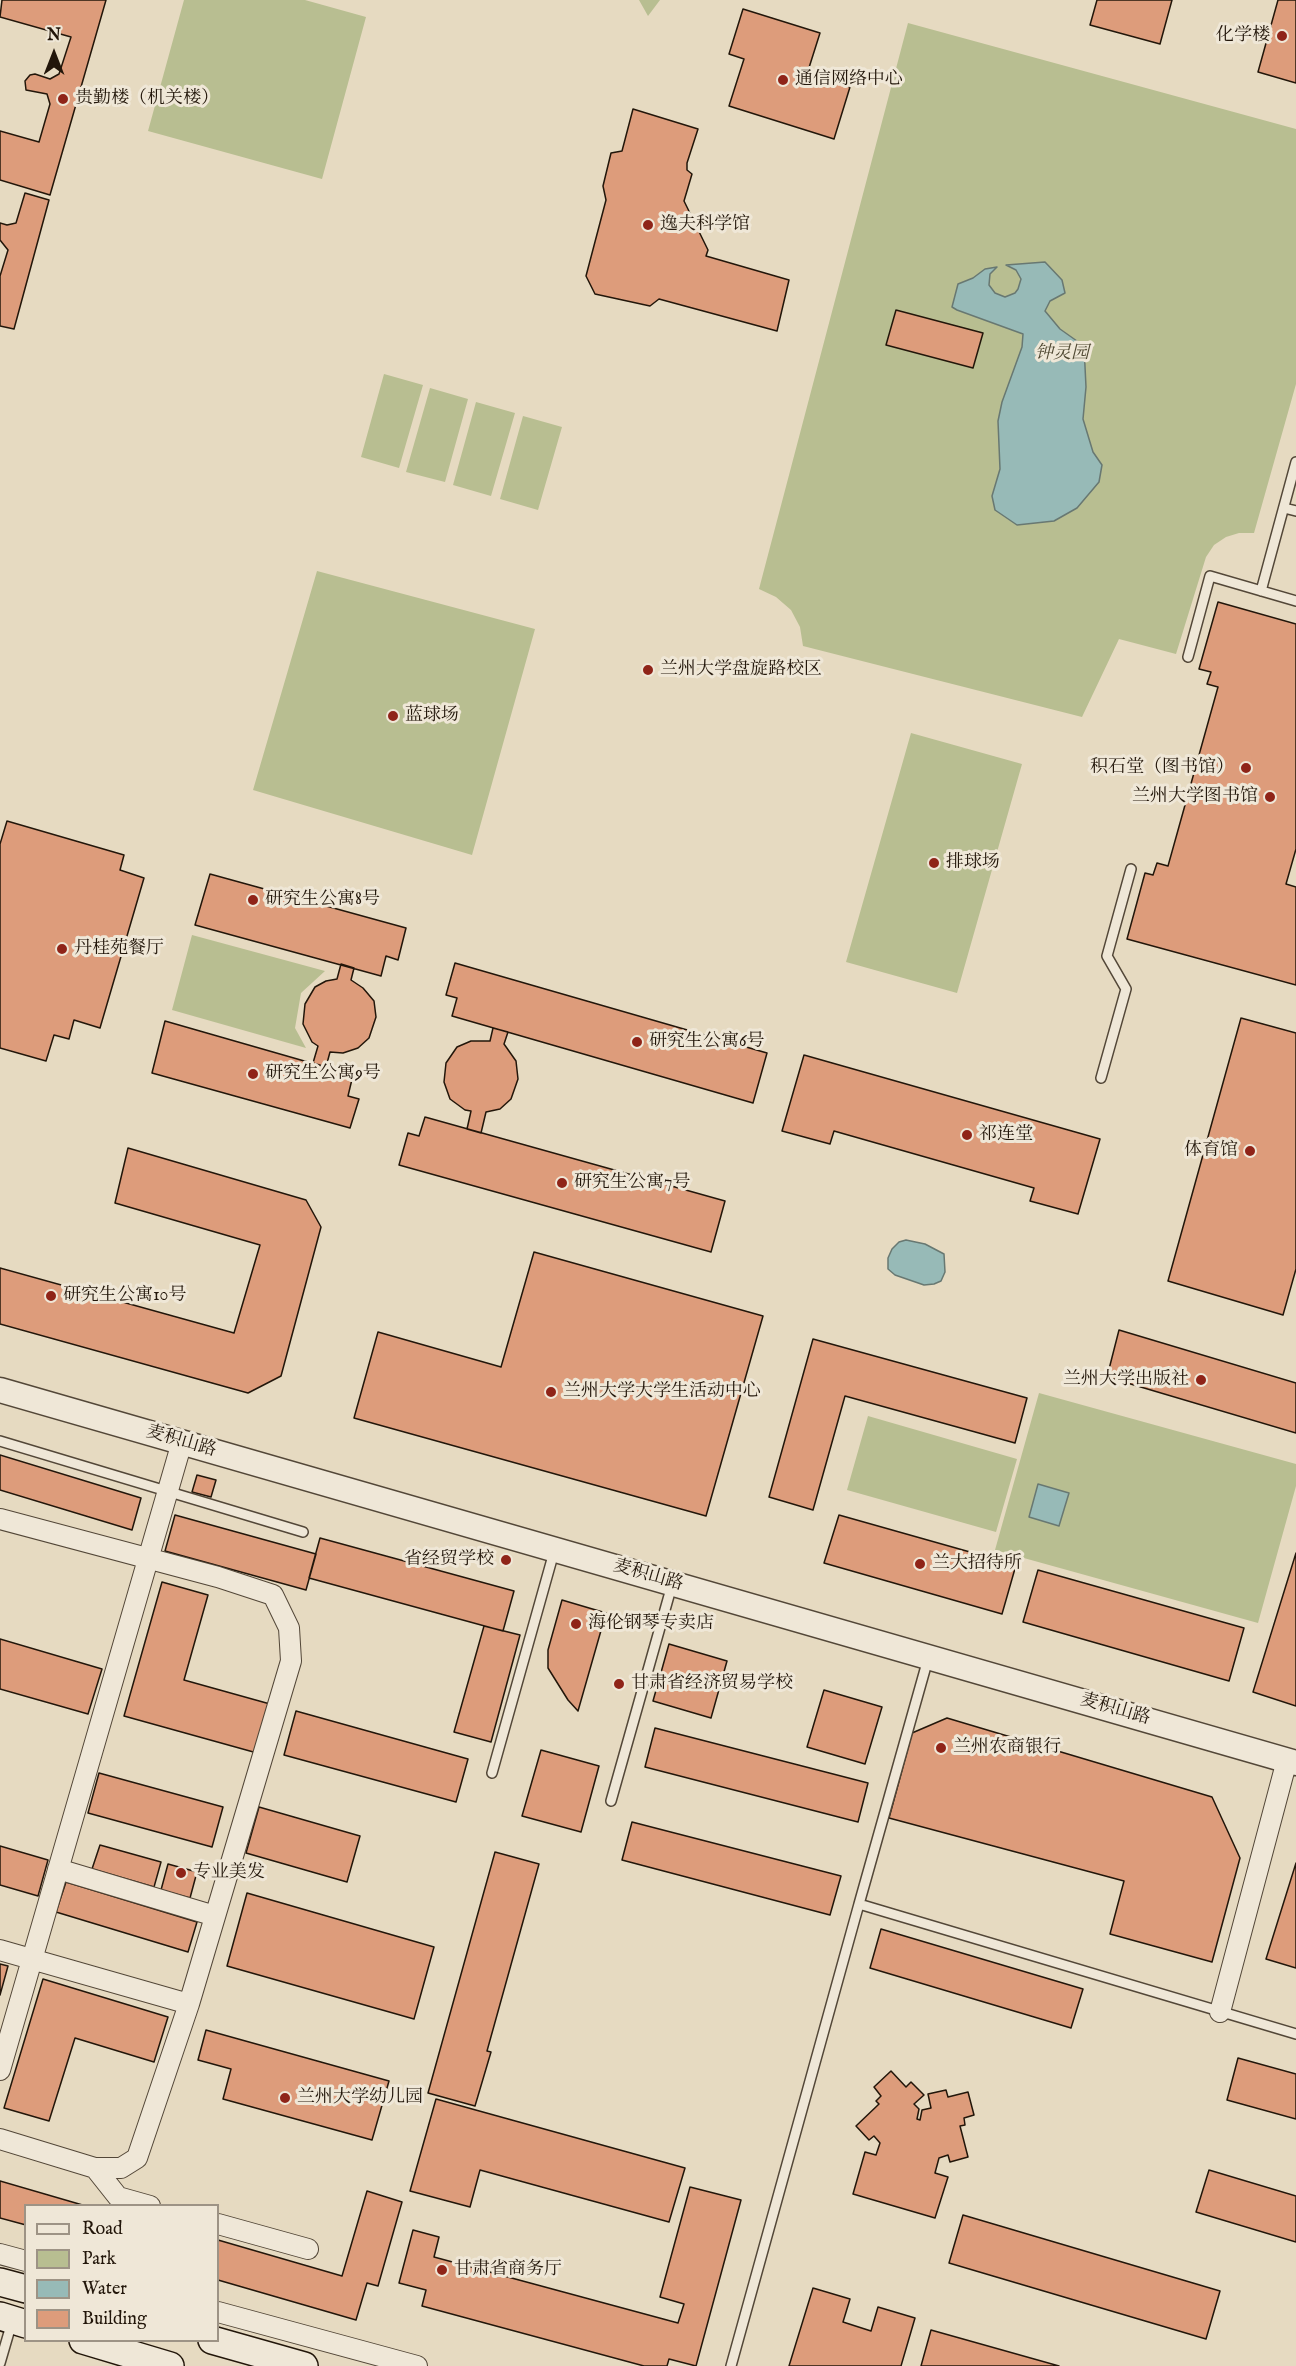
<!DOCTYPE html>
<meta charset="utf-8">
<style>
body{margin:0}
#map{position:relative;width:1296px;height:2366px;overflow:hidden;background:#e6dac1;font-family:"IM FELL English",serif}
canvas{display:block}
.legend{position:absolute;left:24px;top:2204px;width:195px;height:138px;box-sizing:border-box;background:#efe7d7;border:2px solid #9d9385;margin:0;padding:8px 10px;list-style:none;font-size:18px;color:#22160a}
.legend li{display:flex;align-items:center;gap:12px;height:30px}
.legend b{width:30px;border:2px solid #9d9385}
.north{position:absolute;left:24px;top:24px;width:60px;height:60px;-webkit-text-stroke:4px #efe7d7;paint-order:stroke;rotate:0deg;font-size:16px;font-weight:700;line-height:24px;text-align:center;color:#22160a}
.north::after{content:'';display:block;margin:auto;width:21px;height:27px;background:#22160a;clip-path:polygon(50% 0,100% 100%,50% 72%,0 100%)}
</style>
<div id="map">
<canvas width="1296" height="2366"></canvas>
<ul class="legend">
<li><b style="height:8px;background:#efe7d7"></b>Road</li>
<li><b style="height:16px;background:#b8be91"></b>Park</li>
<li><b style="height:16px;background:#97bab7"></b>Water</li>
<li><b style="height:16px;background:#dd9c7b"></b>Building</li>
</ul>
<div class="north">N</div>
</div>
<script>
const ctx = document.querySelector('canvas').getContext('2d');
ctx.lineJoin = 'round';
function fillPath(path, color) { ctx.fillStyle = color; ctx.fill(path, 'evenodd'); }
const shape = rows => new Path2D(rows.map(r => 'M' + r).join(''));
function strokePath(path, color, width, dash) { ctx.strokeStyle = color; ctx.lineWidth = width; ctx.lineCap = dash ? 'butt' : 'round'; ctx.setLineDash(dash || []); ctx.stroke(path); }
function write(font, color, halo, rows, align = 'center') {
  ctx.font = font + ' "IM FELL English","Noto Serif SC",serif'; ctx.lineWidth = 6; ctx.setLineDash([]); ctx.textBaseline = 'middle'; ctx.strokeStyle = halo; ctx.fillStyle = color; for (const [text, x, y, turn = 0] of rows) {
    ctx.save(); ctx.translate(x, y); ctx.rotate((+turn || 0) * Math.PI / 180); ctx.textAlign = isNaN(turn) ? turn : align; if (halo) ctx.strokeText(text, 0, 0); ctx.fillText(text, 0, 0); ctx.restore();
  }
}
fillPath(shape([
 [184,0,305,0,366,17,322,179,148,131],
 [639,0,660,0,648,16],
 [908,23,1296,129,1296,384,1254,533,1239,533,1226,537,1214,545,1206,557,1176,654,1119,639,1082,717,803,646,800,627,791,610,776,597,759,589],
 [384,374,423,385,399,468,361,457],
 [430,388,468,399,445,482,406,472],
 [476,402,515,413,491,496,453,485],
 [523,416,562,427,538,510,500,499],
 [317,571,535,629,472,855,253,790],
 [911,733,1022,764,957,993,846,962],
 [192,935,325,971,301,993,295,1028,306,1048,172,1010],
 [1039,1393,1296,1464,1296,1486,1258,1623,995,1550],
 [868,1416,1017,1459,996,1532,847,1490]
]), '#b8be91');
const water = shape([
 [1045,262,1062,280,1065,293,1050,301,1045,311,1060,329,1084,346,1086,387,1083,419,1093,452,1102,465,1099,482,1077,508,1054,521,1017,525,995,510,992,496,1000,469,998,421,1002,402,1022,347,1023,334,957,310,952,307,958,284,973,278,985,269,997,267,990,274,989,285,995,293,1005,297,1015,293,1018,289,1021,279,1016,270,1006,265,1045,262],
 [906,1240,925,1244,944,1254,945,1272,941,1281,934,1284,924,1285,895,1275,888,1269,888,1258,892,1249,899,1242,906,1240],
 [1038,1484,1069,1493,1059,1526,1029,1517,1038,1484]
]);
fillPath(water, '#97bab7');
strokePath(water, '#687872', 1.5);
const building = shape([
 [2,0,106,0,50,195,0,180,0,131,39,142,50,104,47,94,26,90,25,81,30,75,35,74,50,79,59,74,71,37,0,17,2,0],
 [1097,0,1172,0,1160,44,1090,25,1097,0],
 [1278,0,1296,0,1296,83,1258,72,1278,0],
 [743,9,820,33,807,74,850,87,834,139,729,106,744,59,729,54,743,9],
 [633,109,698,129,687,163,687,170,692,174,684,201,708,250,706,256,789,280,777,331,659,299,650,306,595,294,586,276,606,200,603,186,611,153,622,151,633,109],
 [25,193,49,200,14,329,0,326,0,276,8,250,0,240,0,223,7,225,16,223,25,193],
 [896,310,983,333,973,368,886,345,896,310],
 [1218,602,1296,624,1296,849,1286,884,1296,887,1296,985,1127,939,1145,873,1153,875,1157,863,1168,866,1218,687,1207,684,1211,672,1199,669,1218,602],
 [7,821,124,855,120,870,144,878,100,1028,74,1020,69,1039,54,1035,46,1061,0,1048,0,844,7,821],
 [210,874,406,928,398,960,386,956,381,976,195,925,210,874],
 [455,963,767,1053,753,1103,452,1016,457,998,446,995,455,963],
 [341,964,354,968,351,980,363,988,374,1001,376,1017,369,1038,358,1048,343,1053,330,1052,326,1067,313,1063,318,1046,312,1042,303,1024,305,1004,315,987,326,981,337,979,341,964],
 [1241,1018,1296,1033,1296,1269,1283,1315,1168,1281,1241,1018],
 [165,1021,353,1075,348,1096,359,1099,350,1128,152,1073,165,1021],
 [493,1028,508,1032,504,1044,516,1061,518,1079,511,1099,500,1109,486,1112,481,1133,467,1129,471,1111,465,1110,450,1099,444,1082,446,1063,457,1047,471,1041,490,1041,493,1028],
 [804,1055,1100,1139,1078,1214,1030,1201,1034,1188,834,1131,830,1144,782,1131,804,1055],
 [425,1117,725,1201,711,1252,399,1165,408,1133,419,1136,425,1117],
 [128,1148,306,1200,321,1227,281,1376,248,1393,0,1324,0,1268,234,1333,260,1245,115,1203,128,1148],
 [534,1252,763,1316,706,1516,354,1418,378,1332,501,1367,534,1252],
 [1119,1330,1296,1383,1296,1433,1107,1377,1119,1330],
 [813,1339,1027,1398,1015,1443,845,1396,813,1510,769,1497,813,1339],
 [0,1455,141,1498,132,1530,0,1490,0,1455],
 [197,1475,216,1480,211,1497,192,1492,197,1475],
 [175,1515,316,1554,306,1590,165,1551,175,1515],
 [839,1515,1016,1565,1002,1614,824,1563,839,1515],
 [320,1538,514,1591,503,1631,309,1578,320,1538],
 [1296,1553,1296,1706,1253,1692,1296,1553],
 [1038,1570,1244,1628,1229,1681,1023,1622,1038,1570],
 [162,1582,208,1595,184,1680,270,1704,257,1753,124,1716,162,1582],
 [562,1600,606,1613,578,1711,568,1700,548,1668,548,1650,562,1600],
 [484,1626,520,1635,491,1742,454,1732,484,1626],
 [0,1639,102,1669,88,1714,0,1689,0,1639],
 [669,1644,727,1661,711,1718,653,1701,669,1644],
 [824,1690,882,1707,865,1764,807,1747,824,1690],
 [296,1711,468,1759,456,1802,284,1755,296,1711],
 [947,1718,1212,1797,1240,1858,1212,1962,1110,1934,1124,1881,889,1818,912,1733,947,1718],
 [655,1728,868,1783,858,1822,645,1767,655,1728],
 [541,1750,599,1766,581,1832,522,1816,541,1750],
 [99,1773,223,1807,212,1847,88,1813,99,1773],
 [259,1807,360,1836,347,1882,246,1853,259,1807],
 [632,1822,841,1876,830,1915,622,1860,632,1822],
 [100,1845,161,1862,154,1887,92,1869,100,1845],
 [0,1846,48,1860,38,1896,0,1885,0,1846],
 [495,1852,539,1864,487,2051,491,2052,475,2106,428,2093,495,1852],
 [1296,1863,1296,1968,1266,1959,1296,1863],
 [168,1864,197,1872,190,1898,161,1890,168,1864],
 [66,1882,197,1922,188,1952,56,1912,66,1882],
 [247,1893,434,1947,414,2019,227,1966,247,1893],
 [881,1929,1083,1989,1071,2028,870,1968,881,1929],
 [0,1964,8,1966,0,1995,0,1964],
 [43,1979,168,2017,154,2062,75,2038,49,2121,4,2108,43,1979],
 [206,2030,389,2081,372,2140,223,2099,231,2069,198,2060,206,2030],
 [1238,2058,1296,2074,1296,2119,1227,2100,1238,2058],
 [891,2071,906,2087,911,2082,924,2095,914,2104,919,2109,917,2119,920,2120,922,2110,931,2108,928,2094,946,2090,948,2097,968,2092,974,2115,964,2118,965,2125,960,2126,968,2157,950,2162,948,2155,939,2158,935,2173,948,2177,935,2218,853,2194,865,2152,876,2155,880,2143,874,2136,869,2140,856,2126,879,2104,876,2101,881,2096,874,2087,891,2071],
 [436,2099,685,2168,669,2222,480,2170,470,2207,410,2191,436,2099],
 [1209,2170,1296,2196,1296,2242,1196,2212,1209,2170],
 [0,2181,86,2206,26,2206,26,2225,0,2218,0,2181],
 [690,2187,741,2200,696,2366,669,2359,667,2366,644,2366,422,2306,426,2290,399,2283,413,2230,439,2237,434,2257,678,2323,684,2304,660,2297,690,2187],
 [367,2191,402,2202,378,2286,367,2283,356,2320,218,2280,218,2240,342,2276,367,2191],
 [963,2215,1220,2291,1206,2339,949,2263,963,2215],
 [813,2288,850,2299,843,2322,871,2331,878,2307,915,2318,901,2366,789,2366,813,2288],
 [931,2330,1059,2366,921,2366,931,2330]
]);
fillPath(building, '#dd9c7b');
strokePath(building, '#22160a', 1.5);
const service = shape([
 [1284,508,1296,511],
 [1261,591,1296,462],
 [1188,657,1210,576,1296,601],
 [1101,1078,1126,989,1107,956,1131,869],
 [0,1441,303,1532],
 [492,1773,554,1552],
 [611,1801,672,1585],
 [859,1904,928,1659],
 [0,2363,12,2322],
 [731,2366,859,1904,1296,2034]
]);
const minor = shape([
 [0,1519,218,1577,273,1595,289,1628,291,1661,189,2004,137,2158,121,2168,95,2168,0,2139],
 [58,1869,215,1916],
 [0,1950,189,2004],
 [1220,2012,1287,1760],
 [0,2070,182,1442],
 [95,2168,118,2197,150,2206],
 [218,2224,308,2249],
 [0,2254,26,2261],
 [218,2312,417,2366]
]);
const tertiary = shape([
 [0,1390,1296,1763]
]);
const secondary = shape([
 [0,2282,26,2289],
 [0,2316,26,2324],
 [83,2340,170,2366],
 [212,2340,304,2366]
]);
strokePath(service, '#534738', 12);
strokePath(minor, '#534738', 22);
strokePath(tertiary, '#534738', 27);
strokePath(secondary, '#22160a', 30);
strokePath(service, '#efe7d7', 9);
strokePath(minor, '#efe7d7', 20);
strokePath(tertiary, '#efe7d7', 24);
strokePath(secondary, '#efe7d7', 27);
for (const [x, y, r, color] of [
 [1282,36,6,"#8f2418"],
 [783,80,6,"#8f2418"],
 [63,99,6,"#8f2418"],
 [648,225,6,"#8f2418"],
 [648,670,6,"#8f2418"],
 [393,716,6,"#8f2418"],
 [1246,768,6,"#8f2418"],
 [1270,797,6,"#8f2418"],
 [934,863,6,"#8f2418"],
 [253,900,6,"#8f2418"],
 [62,949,6,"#8f2418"],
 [637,1042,6,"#8f2418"],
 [253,1074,6,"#8f2418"],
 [967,1135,6,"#8f2418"],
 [1250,1151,6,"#8f2418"],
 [562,1183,6,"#8f2418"],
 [51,1296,6,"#8f2418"],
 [1201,1380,6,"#8f2418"],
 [551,1392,6,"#8f2418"],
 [506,1560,6,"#8f2418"],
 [920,1564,6,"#8f2418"],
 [576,1624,6,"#8f2418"],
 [619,1684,6,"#8f2418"],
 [941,1748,6,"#8f2418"],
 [181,1873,6,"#8f2418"],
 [285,2098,6,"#8f2418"],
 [442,2270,6,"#8f2418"]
]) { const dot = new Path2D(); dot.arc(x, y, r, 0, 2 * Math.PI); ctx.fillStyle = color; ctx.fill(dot); strokePath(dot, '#efe7d7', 2); }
write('18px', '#22160a', '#efe7d7', [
 ["化学楼",1270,36,"right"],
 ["通信网络中心",795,80],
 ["贵勤楼（机关楼）",75,99],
 ["逸夫科学馆",660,225],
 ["兰州大学盘旋路校区",660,670],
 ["蓝球场",405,716],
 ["积石堂（图书馆）",1234,768,"right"],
 ["兰州大学图书馆",1258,797,"right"],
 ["排球场",946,863],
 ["研究生公寓8号",265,900],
 ["丹桂苑餐厅",74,949],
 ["研究生公寓6号",649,1042],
 ["研究生公寓9号",265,1074],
 ["祁连堂",979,1135],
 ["体育馆",1238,1151,"right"],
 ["研究生公寓7号",574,1183],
 ["研究生公寓10号",63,1296],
 ["兰州大学出版社",1189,1380,"right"],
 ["兰州大学大学生活动中心",563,1392],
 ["省经贸学校",494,1560,"right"],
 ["兰大招待所",932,1564],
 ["海伦钢琴专卖店",588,1624],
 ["甘肃省经济贸易学校",631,1684],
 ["兰州农商银行",953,1748],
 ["专业美发",193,1873],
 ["兰州大学幼儿园",297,2098],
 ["甘肃省商务厅",454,2270]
], 'left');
write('italic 18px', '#4f4832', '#efe7d7', [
 ["钟灵园",1062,354]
]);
write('18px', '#22160a', '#efe7d7', [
 ["麦积山路",181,1442,16],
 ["麦积山路",648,1576,16],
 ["麦积山路",1115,1710,16]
]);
</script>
